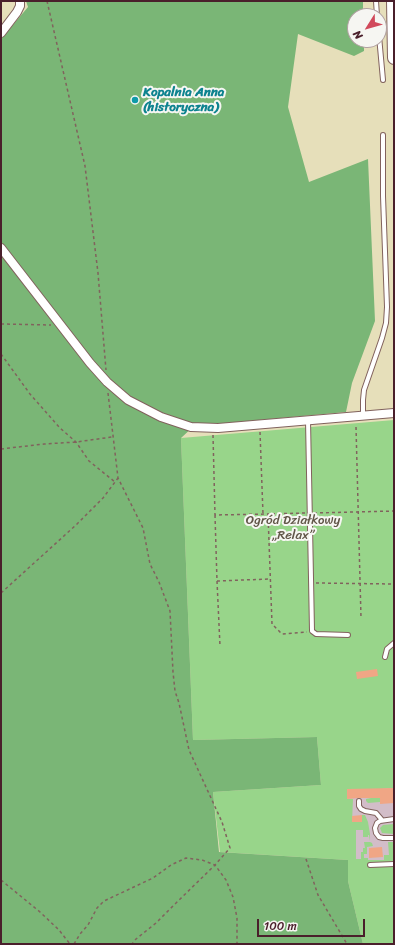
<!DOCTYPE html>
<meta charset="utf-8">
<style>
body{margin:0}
#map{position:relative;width:395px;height:945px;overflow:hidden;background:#e6dfba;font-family:Sriracha,sans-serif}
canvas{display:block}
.frame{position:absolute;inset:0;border:2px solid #4a1f2b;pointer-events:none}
.north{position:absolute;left:347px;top:8px;width:40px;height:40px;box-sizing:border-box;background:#f6f6f2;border:1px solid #b1a0a2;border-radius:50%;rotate:233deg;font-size:11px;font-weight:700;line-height:16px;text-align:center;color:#4a1f2b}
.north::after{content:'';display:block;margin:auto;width:14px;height:18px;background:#d1495b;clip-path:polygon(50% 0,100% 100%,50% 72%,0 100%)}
.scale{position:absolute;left:257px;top:919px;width:108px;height:18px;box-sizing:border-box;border:2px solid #4a1f2b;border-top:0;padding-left:5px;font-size:12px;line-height:14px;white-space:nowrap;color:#4a1f2b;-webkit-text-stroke:3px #f6f6f2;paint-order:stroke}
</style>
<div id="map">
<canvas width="395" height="945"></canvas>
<div class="frame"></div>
<div class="north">N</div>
<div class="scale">100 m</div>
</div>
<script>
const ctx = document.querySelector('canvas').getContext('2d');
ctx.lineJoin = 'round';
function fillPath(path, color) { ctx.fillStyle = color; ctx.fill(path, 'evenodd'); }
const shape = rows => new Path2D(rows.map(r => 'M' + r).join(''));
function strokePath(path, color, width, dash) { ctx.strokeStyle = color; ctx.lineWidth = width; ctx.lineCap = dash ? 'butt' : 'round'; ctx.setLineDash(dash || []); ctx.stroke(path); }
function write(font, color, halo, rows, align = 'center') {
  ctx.font = font + ' Sriracha,sans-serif'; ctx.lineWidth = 4; ctx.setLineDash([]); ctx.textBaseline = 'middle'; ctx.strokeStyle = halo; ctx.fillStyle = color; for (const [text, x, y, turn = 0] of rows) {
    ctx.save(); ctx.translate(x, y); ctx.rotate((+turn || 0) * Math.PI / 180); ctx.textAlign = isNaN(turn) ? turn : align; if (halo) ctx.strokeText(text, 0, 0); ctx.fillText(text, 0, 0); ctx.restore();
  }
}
fillPath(shape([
 [394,783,394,884,348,881,346,784]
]), '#d2bdc8');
fillPath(shape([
 [394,420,394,788,380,789,380,802,368,803,366,801,366,799,371,798,371,789,347,789,347,799,353,799,352,822,362,815,365,815,368,822,370,834,370,841,369,835,368,835,368,837,363,837,363,830,356,830,356,859,361,859,361,852,363,852,363,848,365,848,364,842,370,842,372,843,373,846,367,847,367,854,364,854,364,858,368,858,368,860,384,860,384,855,389,855,388,842,394,842,394,863,369,863,369,866,394,866,394,944,363,944,348,881,348,860,220,852,213,792,321,785,317,737,193,740,181,438],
 [383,825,394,824,394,834,382,833,380,828]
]), '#98d58a');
fillPath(shape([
 [26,1,363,1,363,16,355,16,355,40,364,40,364,51,354,56,298,34,288,107,309,182,368,159,375,321,352,383,346,412,194,426,181,438,193,740,317,737,321,785,213,792,219,852,348,860,348,881,363,944,1,944,1,39,28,7]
]), '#7ab676');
fillPath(shape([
 [377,669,378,676,357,679,356,672],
 [394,788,394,803,380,804,380,798,359,798,347,799,347,789],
 [362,815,362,822,352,822,352,816],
 [382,847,383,857,369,858,369,848]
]), '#f0a685');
const lane = shape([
 [376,1,377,16],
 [379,36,383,80],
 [363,415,363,400,364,390,382,338,386,323,387,307,383,196,383,135],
 [308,420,312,631,316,634,348,635],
 [385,657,387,649,394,643],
 [359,801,359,806,361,809,365,811,376,813,382,820],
 [394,819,380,821,377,823,375,828,376,833,379,837,383,838,394,838],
 [370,865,394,864]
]);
const street = shape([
 [1,33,17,12,20,6,20,1],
 [1,248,90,363,107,382,128,400,161,417,191,427,218,428,394,413]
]);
const primary = shape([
 [393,1,394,58]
]);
strokePath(lane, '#81625d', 6);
strokePath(street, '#81625d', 10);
strokePath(primary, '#81625d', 14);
strokePath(shape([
 [47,1,85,166,98,273,106,370],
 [1,324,51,325],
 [1,354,30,394,60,428,76,442,89,461,115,482],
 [108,393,118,478,143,528,150,564,159,582,170,611,173,672,175,691,179,703,189,750,222,822,230,848,215,865,175,904,156,923,136,939,132,944],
 [356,427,361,618],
 [260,432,263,514],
 [213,435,215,515,268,514],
 [1,449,44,444,76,442,112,437],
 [305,513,268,514,272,624,282,634,307,632],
 [314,513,394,511],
 [215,515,217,581,270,579],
 [217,581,220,646],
 [316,583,394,584],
 [1,593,76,525,103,498,118,478],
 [306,859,318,895,347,944],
 [1,880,40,912,59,930,70,944],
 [74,944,80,934,88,925,97,908,104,901,153,878,171,865,186,858,202,860,215,865,226,880,233,897,237,918,237,944]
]), '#81625d', 1.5, [3, 3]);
strokePath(lane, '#fff', 4);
strokePath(street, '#fff', 8);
strokePath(primary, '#fff', 12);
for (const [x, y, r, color] of [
 [135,100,4,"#0f9aa8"]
]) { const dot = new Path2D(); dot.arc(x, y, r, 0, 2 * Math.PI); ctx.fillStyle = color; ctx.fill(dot); strokePath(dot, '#f6f6f2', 1.5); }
write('bold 13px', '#0d838f', '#f6f6f2', [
 ["Kopalnia Anna",143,93],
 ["(historyczna)",143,108]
], 'left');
write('13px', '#615648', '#f6f6f2', [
 ["Ogród Działkowy",293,521],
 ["„Relax”",293,536]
]);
</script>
